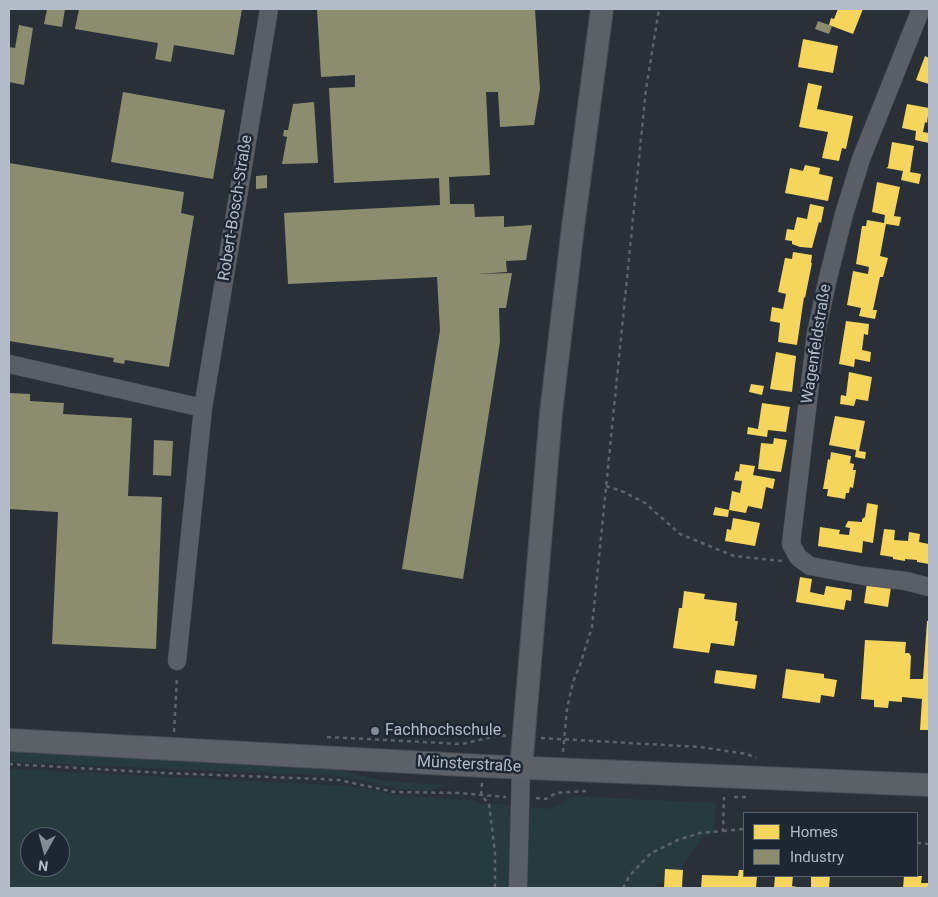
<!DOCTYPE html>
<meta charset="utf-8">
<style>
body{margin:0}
#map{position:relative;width:938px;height:897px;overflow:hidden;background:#2a3038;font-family:Roboto,sans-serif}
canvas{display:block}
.frame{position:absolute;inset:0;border:10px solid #b4bcc9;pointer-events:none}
.legend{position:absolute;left:743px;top:812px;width:175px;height:65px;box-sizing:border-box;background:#1d2633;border:1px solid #59626f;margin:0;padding:6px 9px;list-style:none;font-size:15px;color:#b4bcc9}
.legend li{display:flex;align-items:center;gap:10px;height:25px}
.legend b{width:25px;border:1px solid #59626f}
.north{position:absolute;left:20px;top:827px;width:50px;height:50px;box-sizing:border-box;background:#1d2633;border:1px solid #59626f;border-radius:50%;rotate:187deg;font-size:14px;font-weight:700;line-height:20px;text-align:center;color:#b4bcc9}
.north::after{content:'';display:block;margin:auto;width:18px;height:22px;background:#848b96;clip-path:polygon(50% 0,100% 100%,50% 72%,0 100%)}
</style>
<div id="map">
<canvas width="938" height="897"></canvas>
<div class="frame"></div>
<ul class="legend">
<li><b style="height:14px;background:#f6d55c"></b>Homes</li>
<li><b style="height:14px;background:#8c8c6e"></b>Industry</li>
</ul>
<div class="north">N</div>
</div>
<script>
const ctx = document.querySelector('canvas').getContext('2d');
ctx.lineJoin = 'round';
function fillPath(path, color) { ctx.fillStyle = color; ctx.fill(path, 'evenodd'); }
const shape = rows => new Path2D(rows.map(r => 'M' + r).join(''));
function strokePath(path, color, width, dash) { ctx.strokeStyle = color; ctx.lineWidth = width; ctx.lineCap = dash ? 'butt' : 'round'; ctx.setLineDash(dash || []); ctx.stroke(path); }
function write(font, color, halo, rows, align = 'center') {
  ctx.font = font + ' Roboto,sans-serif'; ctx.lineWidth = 5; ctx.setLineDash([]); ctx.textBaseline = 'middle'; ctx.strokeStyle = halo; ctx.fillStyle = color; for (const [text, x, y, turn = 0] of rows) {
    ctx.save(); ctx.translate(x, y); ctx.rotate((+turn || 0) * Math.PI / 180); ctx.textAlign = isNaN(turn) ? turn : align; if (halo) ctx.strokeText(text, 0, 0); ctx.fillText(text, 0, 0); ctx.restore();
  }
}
fillPath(shape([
 [9,749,326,767,384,781,448,785,429,791,399,789,347,777,321,775,9,762],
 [9,769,350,786,402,796,472,800,481,804,499,804,548,809,560,804,571,796,716,803,713,833,704,835,682,867,654,888,9,888],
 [30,837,60,837,60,867,30,867]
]), '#273a3e');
fillPath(shape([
 [838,9,863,9,853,34,829,25,831,18,834,19],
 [803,39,838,46,833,73,798,67],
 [925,56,929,58,929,84,916,80],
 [808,83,822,86,817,109,853,116,846,149,842,148,839,161,822,158,828,132,799,127],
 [907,104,929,108,927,123,925,122,923,132,929,133,929,143,915,140,916,131,902,128],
 [892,142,914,146,910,172,921,174,919,184,901,180,903,171,886,168,888,167],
 [805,165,820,168,819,174,833,177,828,201,785,193,790,168,803,171],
 [877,182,900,187,894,216,901,217,899,226,886,224,880,256,888,258,883,277,880,277,873,310,877,310,875,319,859,316,861,308,847,305,853,271,868,274,869,267,856,264,862,226,866,226,867,220,884,223,885,215,872,212],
 [810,204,824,207,821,223,819,222,812,248,800,247,792,244,792,241,785,240,787,229,794,230,797,217,807,219],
 [793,252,812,255,811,263,812,263,805,298,804,297,797,345,778,342,780,323,770,321,772,307,783,309,786,294,778,292,785,258,792,259],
 [846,321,869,324,868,335,864,334,862,350,871,352,870,362,855,359,854,367,839,364],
 [776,352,796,356,792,392,770,389],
 [849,372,872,377,868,401,856,399,854,406,840,404,841,395,846,396],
 [751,384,764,386,762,395,749,392],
 [762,403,790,407,786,432,768,430,767,437,747,434,748,427,758,429],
 [835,416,865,421,859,451,866,452,865,459,855,457,856,450,829,445],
 [774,438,787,440,781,472,758,469,761,443,773,444],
 [831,452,851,456,850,463,854,464,853,470,856,470,853,488,850,487,849,493,846,493,845,499,827,496,828,489,823,489,828,459,830,460],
 [740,464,755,466,753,475,775,479,773,489,766,487,762,509,748,506,746,513,729,510,732,491,740,493,742,481,734,480,736,471,739,472],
 [867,503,878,505,873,543,863,541,862,553,818,546,820,527,840,530,839,534,849,535,850,528,845,527,848,521,862,522,862,519,865,517],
 [715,507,729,510,728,517,713,515],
 [733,518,760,523,755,546,725,541,727,529,731,530],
 [884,529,895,530,894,540,908,541,909,532,920,534,919,542,929,544,929,564,917,562,917,560,905,559,905,561,893,559,893,557,880,555],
 [800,577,812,579,810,592,824,595,826,586,852,590,851,601,846,600,844,610,796,602],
 [867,583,891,587,888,607,864,603],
 [684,591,705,594,704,599,737,603,735,621,738,621,734,646,711,643,709,653,673,648,679,608,682,608],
 [927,621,929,621,929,730,920,730,922,699,902,697,902,702,889,701,888,708,874,707,874,700,861,699,865,640,906,642,905,653,909,653,911,656,910,679,923,679],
 [786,669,824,674,824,678,837,680,834,697,821,695,820,703,782,698],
 [716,670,757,675,755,689,714,683],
 [665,869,683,870,682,888,664,888],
 [739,870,744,870,744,876,757,876,756,888,701,888,702,875,738,876],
 [775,876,793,876,792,886,797,887,797,888,774,888],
 [811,876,830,876,829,888,811,888],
 [904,876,922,876,921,883,929,883,929,888,903,888]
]), '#f6d55c');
fillPath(shape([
 [47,9,65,9,62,27,44,24],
 [79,9,242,9,234,55,174,45,171,62,155,59,158,43,75,29],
 [317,9,535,9,540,89,534,125,500,127,498,92,486,92,490,175,449,177,450,204,474,204,475,217,504,216,504,227,532,225,526,260,506,261,507,272,478,274,512,273,506,308,499,308,500,342,463,579,402,569,440,330,437,277,288,284,284,213,440,205,439,178,334,183,329,88,355,87,355,75,321,77],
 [818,21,832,26,829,34,815,29],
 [19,25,33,28,24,85,9,82,9,47,15,48],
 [123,92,225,110,213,179,111,162],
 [314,102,318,163,282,164,287,137,283,136,284,130,288,130,293,104],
 [9,163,184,192,181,213,194,216,169,367,125,360,124,364,113,362,114,358,9,341],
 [267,175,267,188,256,189,256,176],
 [10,393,30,394,30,401,64,403,63,414,132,418,128,496,162,497,156,649,52,644,58,512,9,509],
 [154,440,173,441,171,476,153,475]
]), '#8c8c6e');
const minor = shape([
 [921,9,861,159,844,214,828,278,816,333,791,544,798,557,810,566,864,576,906,581,929,587],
 [9,364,203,408,177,661],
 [203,408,269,9],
 [518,888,521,768]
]);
const major = shape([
 [9,740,483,766,929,785],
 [521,768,551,413,573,227,602,9]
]);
strokePath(minor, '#484c53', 19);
strokePath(major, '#484c55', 24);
strokePath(shape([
 [606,486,624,492,645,503,680,534,734,556,782,561],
 [174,732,177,678],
 [327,737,462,744,500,735,506,736],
 [541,738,700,747,747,754,756,758],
 [563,752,567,709,573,682,580,665,592,627,646,89,659,9],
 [9,764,164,773,321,779,339,780,394,792,459,793,506,797],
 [482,783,481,795,489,804,495,853,495,888],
 [734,797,746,797],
 [536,798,546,799,556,793,586,791],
 [723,831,744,829],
 [917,843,929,844],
 [623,888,630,875,651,853,678,840,700,833,723,831,724,797]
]), '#5d636a', 2.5, [4, 4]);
strokePath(minor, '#5a5e66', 18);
strokePath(major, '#5c6168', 22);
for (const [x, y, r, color] of [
 [375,731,5,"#848b96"]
]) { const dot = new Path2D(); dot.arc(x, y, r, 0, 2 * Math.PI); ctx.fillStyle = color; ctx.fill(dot); strokePath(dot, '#1d2633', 2); }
write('16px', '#b4bcc9', '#1d2633', [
 ["Robert-Bosch-Straße",236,208,-81],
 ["Wagenfeldstraße",817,344,-81],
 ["Münsterstraße",469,765,3]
]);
write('16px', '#b4bcc9', '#1d2633', [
 ["Fachhochschule",385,731]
], 'left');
</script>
